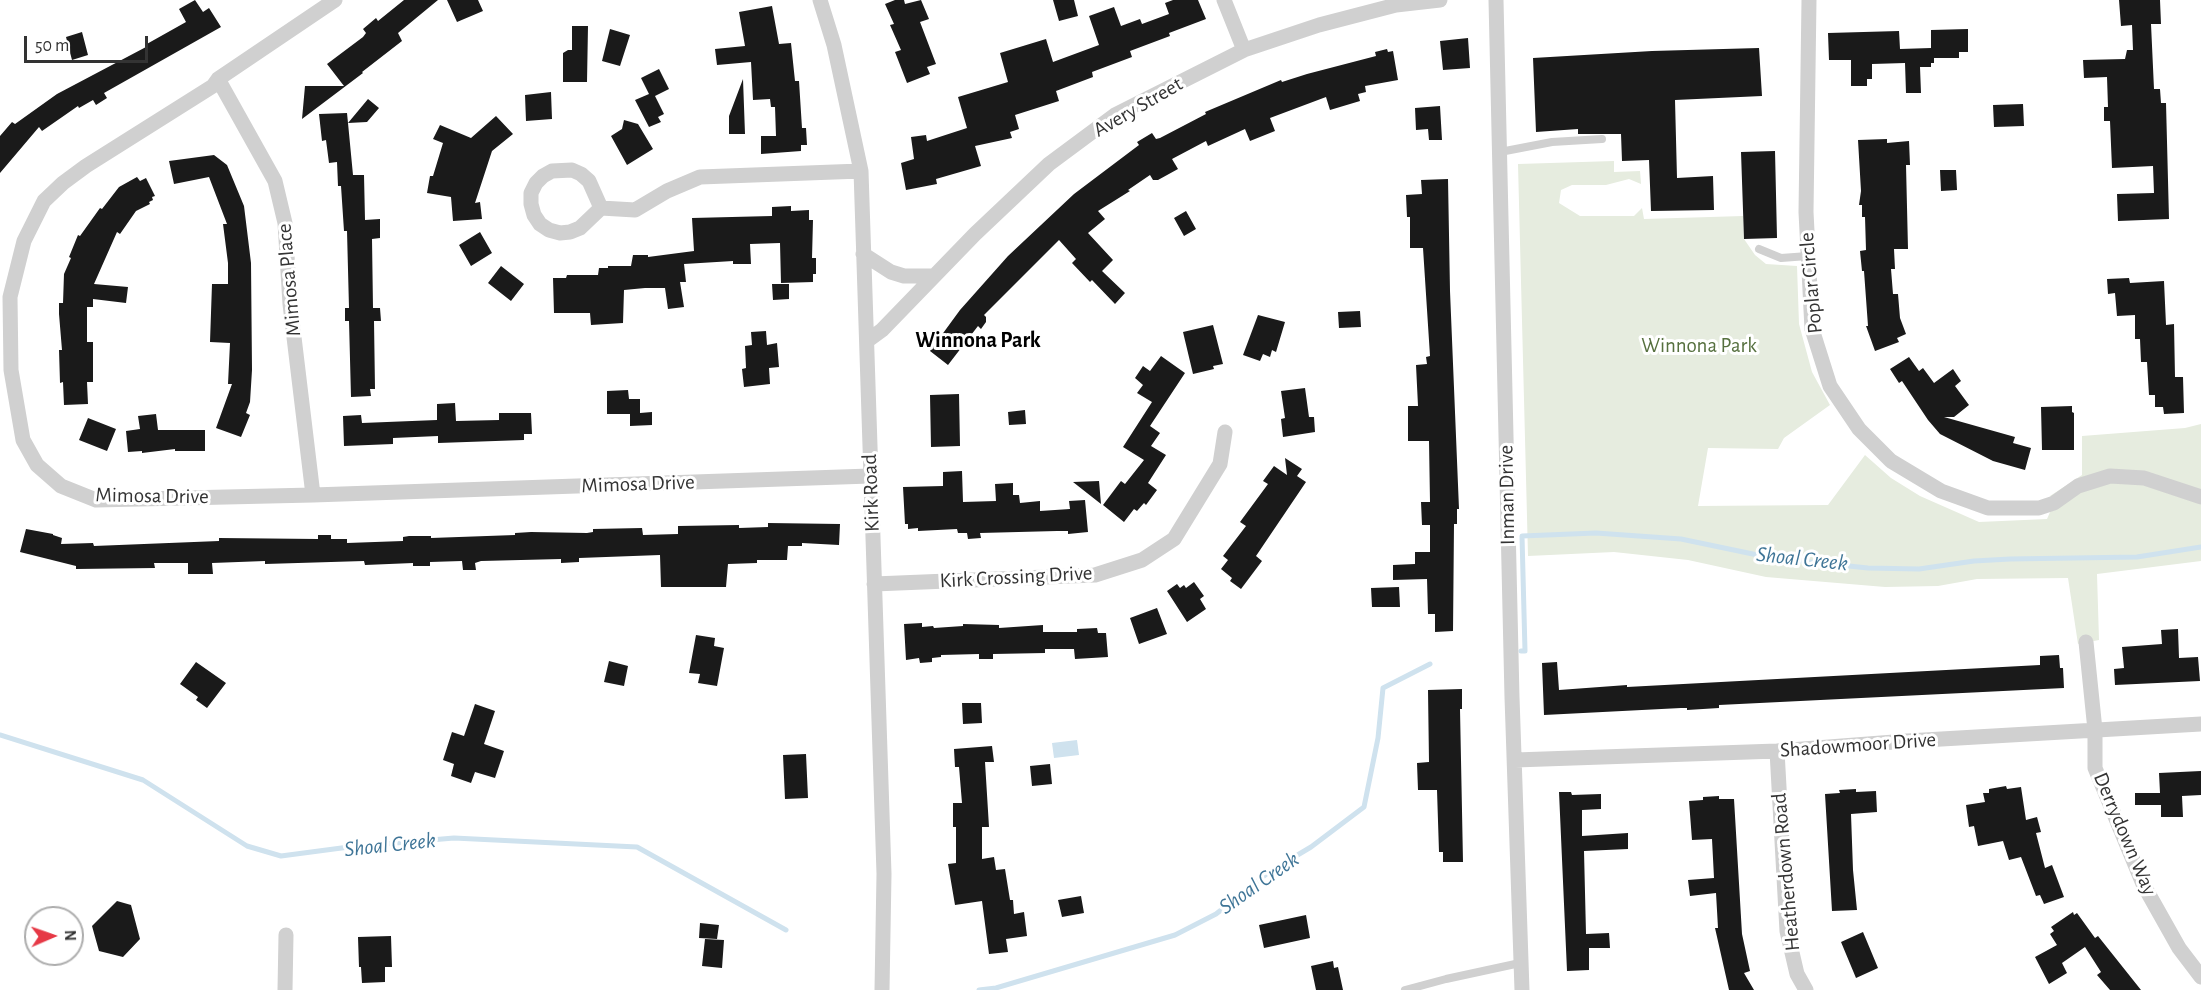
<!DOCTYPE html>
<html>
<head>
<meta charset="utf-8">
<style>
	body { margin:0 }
	#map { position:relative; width:2201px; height:990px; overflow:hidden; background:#fff; font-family:"Alegreya Sans",sans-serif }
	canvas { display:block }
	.north { position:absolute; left:24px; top:906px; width:60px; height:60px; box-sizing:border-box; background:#fff; border:2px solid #adadad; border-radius:50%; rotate:88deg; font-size:16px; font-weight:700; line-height:24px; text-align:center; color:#333 }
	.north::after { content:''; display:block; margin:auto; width:21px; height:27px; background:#e63946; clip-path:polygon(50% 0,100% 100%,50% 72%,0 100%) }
	.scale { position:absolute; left:24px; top:36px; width:124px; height:27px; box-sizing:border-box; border:3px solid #333; border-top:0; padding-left:8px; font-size:18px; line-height:21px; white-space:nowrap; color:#333; -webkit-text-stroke:4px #fff; paint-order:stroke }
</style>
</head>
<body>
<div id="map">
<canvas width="2201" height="990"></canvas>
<div class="north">N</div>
<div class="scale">50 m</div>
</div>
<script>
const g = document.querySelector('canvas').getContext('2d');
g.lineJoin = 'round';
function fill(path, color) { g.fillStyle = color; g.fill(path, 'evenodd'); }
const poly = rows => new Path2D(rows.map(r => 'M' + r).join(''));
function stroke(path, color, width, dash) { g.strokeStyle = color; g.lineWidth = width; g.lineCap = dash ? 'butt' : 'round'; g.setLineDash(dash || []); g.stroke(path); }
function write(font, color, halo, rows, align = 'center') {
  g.font = font + ' "Alegreya Sans",sans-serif'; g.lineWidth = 6; g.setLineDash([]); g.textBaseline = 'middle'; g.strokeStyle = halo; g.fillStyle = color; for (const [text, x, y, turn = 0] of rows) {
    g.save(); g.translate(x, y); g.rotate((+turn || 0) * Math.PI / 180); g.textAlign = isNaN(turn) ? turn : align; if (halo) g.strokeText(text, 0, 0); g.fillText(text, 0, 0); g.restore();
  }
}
fill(poly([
	[1614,161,1614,172,1640,171,1641,184,1629,179,1606,185,1572,185,1561,190,1559,203,1580,216,1634,216,1642,208,1644,219,1743,216,1744,239,1755,255,1766,264,1797,266,1799,324,1812,372,1830,405,1784,438,1778,449,1708,448,1698,506,1828,505,1865,455,1891,478,1920,496,1979,522,2047,519,2054,503,2050,496,2082,475,2082,436,2185,428,2201,424,2201,561,2097,574,2099,640,2078,644,2068,578,1977,579,1938,586,1885,587,1766,577,1688,560,1614,552,1528,556,1518,164]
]), '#e6ecdf');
fill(poly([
	[1077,740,1079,755,1054,758,1052,743]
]), '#cfe2ee');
stroke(poly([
	[1521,651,1525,651,1522,536,1596,533,1681,539,1772,558,1868,568,1919,569,1974,561,2010,559,2137,557,2201,547],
	[0,735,143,780,247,846,281,856,349,847,454,838,637,847,786,930],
	[979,990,996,988,1175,935,1216,914,1269,872,1311,847,1364,807,1378,738,1383,688,1430,664]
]), '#cfe2ee', 5);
fill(poly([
	[195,0,203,12,209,8,221,27,104,93,107,98,96,105,93,100,79,108,78,106,42,131,39,127,0,173,0,136,12,122,15,124,57,94,146,47,145,45,186,22,179,9],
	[404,0,438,0,398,33,402,41,362,72,363,73,302,119,305,86,344,86,327,64,363,37,366,33,363,29,376,18,378,21],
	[447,0,478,0,483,11,457,22],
	[895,0,904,0,905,4,921,0,929,19,920,22,936,64,927,67,930,74,907,83,895,52,901,50,890,25,894,24,885,4],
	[1053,0,1074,0,1078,16,1059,21],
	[1173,0,1198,0,1206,19,1169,33,1170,36,1130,51,1132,57,1092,72,1093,77,1056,91,1059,101,1015,115,1019,129,1010,132,1012,138,975,146,981,166,936,179,937,184,906,190,901,163,914,159,911,137,926,135,927,141,967,128,958,97,1008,82,1000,53,1046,39,1053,62,1099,45,1089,16,1114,7,1121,26,1140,19,1142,24,1169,14,1165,3],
	[2119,0,2160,0,2161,24,2151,24,2154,89,2160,89,2161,103,2166,103,2169,219,2118,221,2117,194,2154,193,2153,166,2112,168,2110,121,2104,121,2104,107,2108,107,2107,77,2084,78,2083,60,2125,59,2127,50,2133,50,2132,25,2121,26],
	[772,6,779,44,791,43,795,81,799,81,802,128,806,128,807,145,801,145,801,151,761,154,761,136,776,136,775,107,771,107,770,99,753,100,751,62,717,65,715,49,745,46,739,12],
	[572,26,588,26,587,82,563,82,563,53,568,50,572,50],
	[610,29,630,35,620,66,602,61],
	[1968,29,1968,52,1959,52,1959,58,1934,58,1934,63,1931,63,1931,67,1920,67,1921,93,1906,93,1905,63,1872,64,1872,79,1867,79,1867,86,1851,86,1851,60,1829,60,1828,33,1899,31,1900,49,1931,48,1931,30],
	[82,32,88,55,72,60,66,37],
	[1468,38,1470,68,1443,70,1440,41],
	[1759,48,1762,96,1675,100,1677,178,1713,176,1714,210,1651,211,1649,160,1622,161,1621,134,1578,134,1578,129,1536,132,1533,58,1652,51],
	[1387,49,1388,52,1393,51,1398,80,1365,86,1366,92,1358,94,1360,101,1330,110,1326,97,1270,118,1275,131,1250,141,1245,129,1208,146,1206,141,1172,159,1178,169,1158,180,1153,180,1150,175,1128,190,1130,191,1098,211,1105,219,1088,233,1113,260,1102,271,1125,293,1115,304,1092,280,1090,282,1072,263,1076,259,1059,240,984,315,986,317,986,322,981,329,978,326,948,365,930,351,960,310,1008,256,1074,194,1139,145,1137,142,1152,133,1156,139,1160,138,1206,114,1205,112,1281,80,1282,82,1307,74,1376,56,1375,52],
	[659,69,669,89,655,96,664,114,658,117,661,122,649,127,635,100,649,94,641,78],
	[743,79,745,134,729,134,729,116],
	[551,92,552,119,526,121,525,95],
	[368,99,379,108,367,122,348,123,353,175,364,175,365,220,380,219,380,238,372,239,373,308,380,308,381,321,374,321,375,389,370,389,371,396,351,397,349,321,345,321,345,308,349,308,347,231,344,231,341,186,338,186,337,162,329,163,326,140,322,141,319,114,347,113,348,123],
	[2023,104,2024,126,1994,127,1993,105],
	[1440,106,1442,140,1429,140,1428,129,1416,130,1415,108],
	[496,116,513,134,492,151,475,203,480,202,482,219,453,221,451,197,427,193,430,176,433,176,443,143,433,139,440,125,471,138],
	[624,120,638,124,653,149,627,165,611,136,622,129],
	[1887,139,1887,143,1909,141,1910,165,1906,165,1908,249,1894,249,1895,269,1891,269,1893,294,1898,294,1900,318,1906,334,1897,338,1899,342,1875,351,1866,326,1868,326,1864,271,1862,271,1860,251,1866,250,1865,217,1862,217,1862,205,1859,205,1861,191,1858,140],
	[1775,151,1777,238,1744,239,1741,152],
	[214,155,227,165,244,206,251,263,252,370,250,402,246,413,250,415,241,437,216,428,232,384,228,384,230,343,210,342,212,284,228,284,228,263,223,224,227,224,209,177,174,184,169,161],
	[1940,170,1956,170,1957,190,1941,191],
	[137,177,140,181,146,178,155,196,152,197,153,200,149,202,150,204,136,211,120,234,117,232,94,284,128,287,126,303,93,299,93,307,87,307,87,342,93,342,93,382,87,382,88,404,64,405,63,382,60,383,59,350,62,350,59,314,59,303,63,303,64,274,71,258,69,257,78,235,80,236,100,208,102,209,119,187],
	[1448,179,1450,291,1459,509,1457,509,1457,524,1454,524,1453,631,1435,632,1435,614,1428,614,1427,579,1393,580,1393,565,1415,564,1415,552,1430,552,1430,525,1422,525,1421,502,1430,502,1429,441,1408,441,1408,406,1418,406,1416,365,1427,364,1426,357,1430,356,1423,248,1410,248,1410,217,1407,217,1406,195,1422,194,1421,180],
	[791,206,791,211,809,210,809,220,813,220,812,258,816,258,816,274,813,274,813,282,781,283,780,243,750,244,751,264,733,264,733,261,684,264,686,282,680,282,684,307,668,309,665,288,645,288,624,290,623,323,591,325,590,313,554,313,553,278,566,278,567,275,598,275,599,268,608,268,608,266,631,266,633,255,648,255,648,257,694,251,692,218,772,216,772,207],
	[1186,211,1196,229,1184,236,1174,218],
	[480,232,492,253,471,266,459,245],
	[501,266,524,284,511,301,488,283],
	[2129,278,2130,283,2164,281,2166,325,2174,324,2175,377,2183,377,2184,413,2164,414,2163,407,2155,407,2155,395,2149,395,2147,362,2141,362,2140,339,2135,339,2135,315,2117,316,2115,293,2108,294,2107,279],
	[772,284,789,284,789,299,773,300],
	[1360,311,1361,327,1339,328,1338,312],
	[1258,315,1285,322,1276,352,1272,350,1270,357,1263,354,1260,361,1243,355],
	[1213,325,1223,364,1213,366,1214,369,1193,374,1183,332],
	[766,331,767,345,777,343,779,367,769,368,770,384,744,387,742,369,746,368,745,346,752,345,751,332],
	[1161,356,1185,373,1150,426,1160,433,1151,446,1166,455,1148,483,1157,490,1146,505,1144,503,1137,511,1134,509,1124,522,1103,505,1121,481,1125,484,1144,460,1123,447,1152,402,1137,393,1143,385,1135,378,1143,366,1150,371],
	[1909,357,1919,371,1923,368,1934,383,1953,369,1961,381,1955,386,1969,405,1954,417,1944,417,2015,437,2013,443,2031,448,2025,470,1993,461,1940,434,1928,420,1902,381,1899,383,1890,369],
	[1305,388,1309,417,1314,417,1315,432,1283,437,1281,419,1285,418,1281,391],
	[628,390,629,399,640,399,640,413,652,412,652,425,630,426,630,414,607,414,607,391],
	[959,394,960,446,931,447,930,395],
	[455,403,456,421,499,420,499,413,531,413,532,434,524,434,524,440,438,443,438,436,393,438,393,444,344,446,343,416,361,415,362,423,437,420,437,404],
	[2072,406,2072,412,2074,413,2074,450,2042,450,2041,407],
	[1025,410,1026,424,1009,425,1008,412],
	[156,414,158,430,205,430,205,451,175,451,175,449,142,453,142,451,128,452,126,431,140,429,138,416],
	[88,418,116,429,107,451,79,440],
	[1285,458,1302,469,1297,476,1306,482,1256,556,1262,561,1241,589,1230,581,1232,578,1221,569,1228,560,1223,556,1246,526,1240,522,1268,484,1263,481,1274,466,1287,475],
	[962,471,963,502,996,501,995,484,1013,483,1013,495,1019,495,1020,503,1040,501,1040,511,1070,509,1069,501,1085,500,1088,532,1068,534,1068,531,1057,531,980,533,981,538,968,539,967,533,958,533,957,529,918,531,918,528,908,529,908,524,905,524,903,487,943,486,943,472],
	[1099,481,1101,504,1073,482],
	[768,523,840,524,839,545,802,543,802,546,788,546,787,560,757,560,757,563,728,564,726,587,661,587,660,555,579,558,579,562,561,563,561,559,481,561,475,563,476,570,463,570,462,561,430,562,430,566,413,566,413,563,365,565,364,561,265,564,265,561,212,563,213,574,188,574,188,563,154,563,155,568,76,569,76,566,20,552,26,529,53,534,53,535,62,538,61,544,93,543,94,546,219,541,219,538,318,539,318,535,331,535,331,539,347,539,347,543,403,541,403,537,409,536,431,536,431,538,515,535,515,533,531,532,587,533,593,532,593,529,642,528,643,535,678,534,678,526,739,525,739,528,768,527],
	[1194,582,1204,596,1200,599,1206,609,1187,622,1167,591,1177,584,1180,588,1184,585,1186,588],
	[1399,587,1400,607,1372,607,1371,588],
	[1157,608,1167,634,1139,644,1130,618],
	[922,623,922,627,933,626,934,628,963,626,963,624,999,625,999,628,1043,625,1043,632,1077,632,1077,629,1097,628,1098,633,1106,633,1108,657,1075,659,1074,649,1045,649,1045,653,993,654,993,659,979,659,979,654,941,655,941,657,932,658,932,662,920,663,919,658,906,660,904,624],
	[2178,629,2179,658,2198,657,2200,681,2115,685,2114,669,2124,668,2122,647,2162,644,2161,630],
	[696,635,715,638,714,646,724,648,717,686,698,683,700,674,689,673],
	[2059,655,2060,668,2063,668,2064,688,1719,705,1719,708,1687,710,1687,708,1681,708,1544,715,1542,663,1557,662,1559,690,1627,685,1627,687,2040,665,2040,656],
	[609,661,628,666,624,686,604,682],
	[196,662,226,683,207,708,196,700,198,697,180,684],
	[1462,689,1462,709,1460,709,1463,862,1443,862,1443,852,1439,852,1437,790,1418,790,1417,763,1429,762,1428,690],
	[962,703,981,703,982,723,963,724],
	[475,704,495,711,484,744,504,751,495,778,475,772,471,783,451,776,454,764,443,760,452,732,464,736],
	[992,746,994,762,985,762,989,827,982,827,982,859,994,857,996,870,1005,869,1010,900,1013,900,1014,914,1024,912,1027,936,1006,939,1008,952,989,954,982,901,955,905,948,864,956,863,956,827,953,827,953,803,962,803,959,767,955,767,954,749],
	[806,754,808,798,785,799,783,755],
	[1050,764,1052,784,1032,786,1030,766],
	[2201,771,2201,795,2182,796,2183,817,2161,817,2161,805,2135,805,2135,793,2160,793,2159,773],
	[2006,786,2007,789,2021,787,2026,820,2037,817,2041,832,2036,833,2045,868,2052,865,2064,897,2044,904,2040,895,2036,896,2021,857,2009,860,2003,841,1978,846,1974,826,1969,827,1966,805,1985,802,1983,793,1989,793,1989,789],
	[1856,789,1856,792,1876,791,1877,812,1851,814,1853,870,1857,910,1832,911,1825,794,1840,793,1839,790],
	[1559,792,1571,792,1572,795,1601,794,1601,809,1582,810,1582,836,1628,833,1628,849,1584,851,1586,934,1609,933,1610,948,1589,948,1589,970,1567,971],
	[1719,796,1719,799,1734,799,1742,934,1750,971,1744,973,1754,990,1729,990,1715,928,1718,928,1716,893,1690,896,1688,880,1714,878,1712,839,1692,840,1689,801,1703,800,1703,797],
	[1081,896,1084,913,1062,917,1058,900],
	[117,901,131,905,140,939,123,957,99,951,92,926],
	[2073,912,2074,915,2077,913,2095,938,2098,936,2141,990,2110,990,2097,975,2101,972,2085,947,2062,963,2067,973,2049,984,2035,957,2057,945,2050,934,2054,931,2051,927],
	[1306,915,1310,938,1264,948,1259,925],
	[700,923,719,925,717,939,699,938],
	[1863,932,1878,968,1856,978,1841,942],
	[391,936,392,967,385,967,385,982,362,983,361,967,359,967,358,937],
	[705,939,724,940,722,968,702,966],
	[1333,961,1334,968,1338,967,1343,990,1316,990,1311,966]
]), '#1a1a1a');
stroke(poly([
	[1500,152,1552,142,1602,139],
	[1759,249,1781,258,1808,256],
	[1405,990,1446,979,1520,963]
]), '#d0d0d0', 8);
stroke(poly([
	[335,0,218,79,213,86,86,166,63,183,44,201,24,241,10,297,11,370,23,440,37,465,61,486,96,500,313,495,870,476],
	[820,0,834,45,861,171,884,874,882,990],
	[1224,0,1244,50],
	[1496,0,1512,697,1522,990],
	[1809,0,1806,212,1812,329,1830,386,1859,429,1891,461,1941,491,1988,508,2039,508,2054,503,2078,486,2110,476,2144,478,2201,497],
	[218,79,275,181,285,223,290,304,313,495],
	[601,208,580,228,570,232,560,233,549,230,540,224,534,215,531,204,531,193,536,183,543,176,552,171,572,170,581,174,589,181,601,208,635,210,667,191,700,177,861,171],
	[863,254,891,272,904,276,934,276],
	[867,341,882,330,975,234,1049,164,1115,115,1244,50,1319,25,1396,5,1440,0],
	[874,584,1095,575,1142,560,1174,539,1220,464,1225,432],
	[2086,642,2095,730,2095,768,2143,884,2179,948,2201,977],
	[1777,751,1787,931,1797,974,1806,990],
	[1515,760,1777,751,1907,741,2201,724],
	[285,990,286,935]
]), '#d0d0d0', 15);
write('21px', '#333', '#fff', [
	["Avery Street",1138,107,-30],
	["Mimosa Place",289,280,-95],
	["Poplar Circle",1811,283,-95],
	["Mimosa Drive",638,484,-2],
	["Kirk Road",871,493,-92],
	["Inman Drive",1507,495,-91],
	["Mimosa Drive",152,496,1],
	["Kirk Crossing Drive",1016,577,-3],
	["Shadowmoor Drive",1858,745,-4],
	["Derrydown Way",2125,834,67],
	["Heatherdown Road",1786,872,-95]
]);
write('21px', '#56703f', '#fff', [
	["Winnona Park",1699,346]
]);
write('bold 22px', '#000', '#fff', [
	["Winnona Park",978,340]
]);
write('italic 22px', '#3f7597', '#fff', [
	["Shoal Creek",1802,559,6],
	["Shoal Creek",390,845,-6],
	["Shoal Creek",1259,883,-35]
]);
</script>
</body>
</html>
